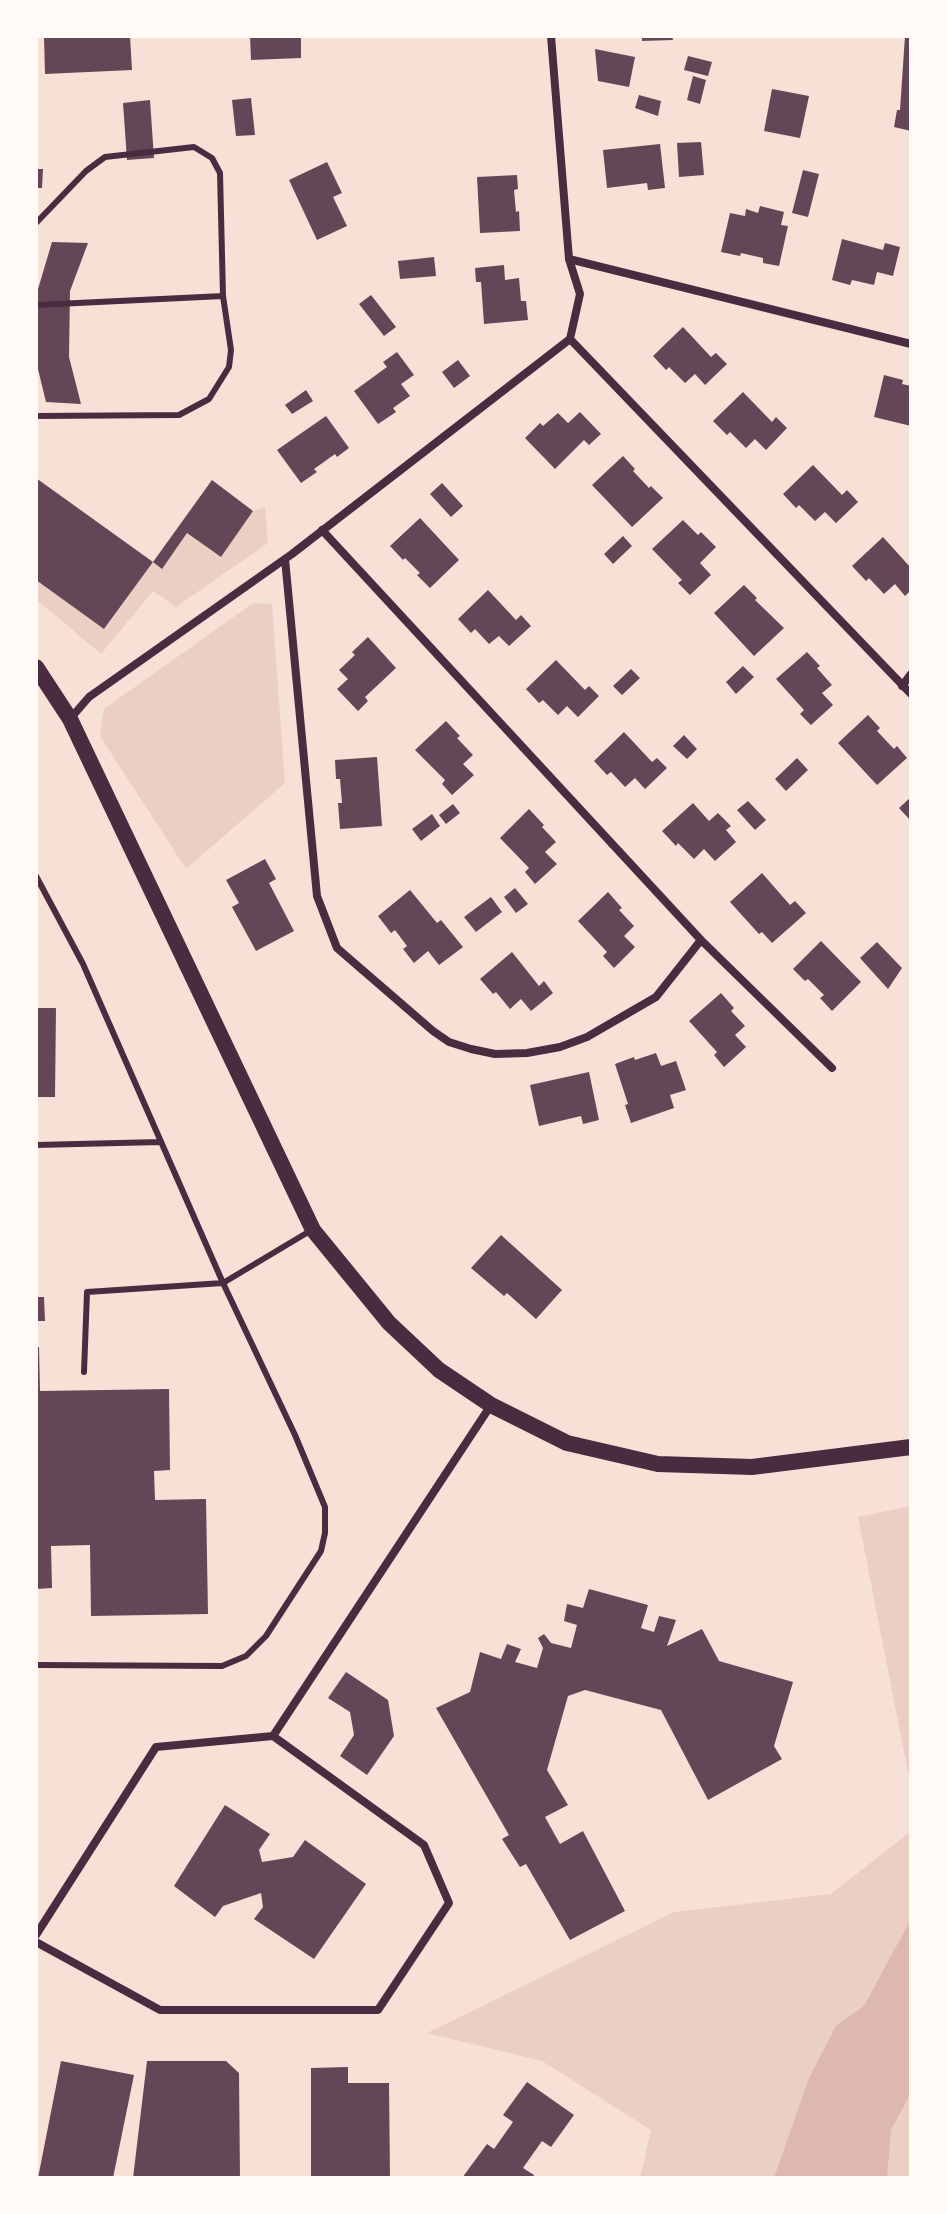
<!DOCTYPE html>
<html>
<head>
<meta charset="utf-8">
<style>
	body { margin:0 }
	#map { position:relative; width:947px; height:2214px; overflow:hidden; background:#f7e1d7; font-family:"DejaVu Sans",sans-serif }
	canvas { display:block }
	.frame { position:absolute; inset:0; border:38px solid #fffaf5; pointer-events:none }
</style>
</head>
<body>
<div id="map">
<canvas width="947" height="2214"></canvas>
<div class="frame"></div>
</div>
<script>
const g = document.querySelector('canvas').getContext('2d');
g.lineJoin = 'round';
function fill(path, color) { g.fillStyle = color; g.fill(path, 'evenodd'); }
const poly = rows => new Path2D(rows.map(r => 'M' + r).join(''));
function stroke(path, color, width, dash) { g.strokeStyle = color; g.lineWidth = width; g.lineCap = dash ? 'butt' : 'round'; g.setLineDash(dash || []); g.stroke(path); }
fill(poly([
	[265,507,268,543,176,607,153,591,101,654,36,599,36,580,105,629,153,562,162,568,187,533,221,557,253,511],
	[253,603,272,604,285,783,186,869,100,736,104,709],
	[911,1506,911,1788,858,1517],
	[911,1831,911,2178,640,2178,651,2130,542,2061,427,2033,674,1912,831,1894]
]), '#ebcfc5');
fill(poly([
	[911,1919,911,2093,891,2130,887,2178,774,2178,809,2078,836,2026,864,2006]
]), '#dcb8b0');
fill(poly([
	[130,36,132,70,45,74,44,37],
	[250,36,301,36,301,58,251,60],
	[642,36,672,36,673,40,642,41],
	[905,36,911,37,911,131,894,127,897,110,900,110],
	[595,49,635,57,629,87,598,81],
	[688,56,712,62,708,76,684,70],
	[693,76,706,80,700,104,687,100],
	[772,89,809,96,800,138,764,131],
	[639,95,661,101,658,116,635,108],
	[251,98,255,135,236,136,232,100],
	[150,100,154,158,127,160,123,103],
	[701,142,704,175,679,177,677,143],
	[660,144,665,188,648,190,647,183,607,188,603,150],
	[327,162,342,193,333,197,347,226,317,240,289,180],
	[36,169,43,169,42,188,36,188],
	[803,170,819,174,808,217,792,213],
	[517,175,518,189,514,190,516,212,519,211,520,231,480,233,477,177],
	[760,206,784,212,781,225,788,226,779,266,763,263,763,258,741,253,740,256,721,252,730,213,745,216,746,209,758,213],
	[842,239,883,250,885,243,900,247,893,276,877,272,874,285,852,280,850,285,832,280],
	[52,242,88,243,70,291,69,357,81,404,46,402,36,361,38,289],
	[434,257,436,276,400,279,398,261],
	[504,265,505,280,519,278,521,301,526,301,528,320,484,324,481,282,476,282,475,268],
	[371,295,396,327,384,336,359,304],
	[683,327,711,357,716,353,727,364,705,385,695,374,685,383,669,367,666,370,653,356],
	[397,352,414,375,401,384,410,396,393,408,396,412,378,424,354,391,387,367,383,362],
	[458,360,470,376,454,388,442,372],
	[884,375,903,380,902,384,911,386,911,426,874,417],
	[306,390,313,401,292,414,285,405],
	[743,392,772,422,776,417,787,428,766,450,755,439,746,448,730,432,727,435,713,421],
	[580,412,601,434,589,445,584,440,555,469,525,438,540,423,543,426,558,413,568,423],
	[326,416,349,448,337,457,335,454,314,469,317,472,301,483,277,450],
	[623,456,635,469,633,471,649,488,651,486,663,498,632,527,592,485],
	[813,465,842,495,847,490,858,502,836,523,825,512,815,521,799,505,796,508,783,494],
	[36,478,153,562,212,480,253,511,221,557,187,533,162,569,153,562,104,629,36,580],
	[442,483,463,506,451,517,430,494],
	[420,518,459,560,430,588,417,575,420,573,405,558,403,560,390,546],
	[683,520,698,535,701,532,716,547,700,563,711,575,690,595,678,583,682,580,652,549],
	[623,536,632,546,613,564,604,554],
	[883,537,911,568,911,590,905,596,895,584,884,594,869,578,866,581,852,566],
	[744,585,757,598,755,600,784,628,754,656,714,613],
	[488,590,516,620,521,615,531,626,509,646,499,636,489,644,475,629,471,633,458,619],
	[368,637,396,668,365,697,368,701,358,711,337,689,348,679,339,670,355,655,352,652],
	[807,652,820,666,817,668,832,685,822,693,833,705,811,725,800,714,804,710,776,679],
	[556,660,585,690,589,686,599,696,578,717,567,706,558,715,543,700,539,703,526,689],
	[743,666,754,677,736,694,726,682],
	[631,669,640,678,622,695,613,686],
	[868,715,880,728,877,731,894,749,897,746,907,758,877,785,838,743],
	[446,721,460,736,457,738,473,755,463,764,474,775,452,795,442,784,445,780,415,750],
	[624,732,652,762,657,758,667,768,645,789,635,778,625,787,611,772,607,775,594,761],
	[684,735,697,749,687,759,673,746],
	[377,757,382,826,340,829,338,803,342,803,340,779,336,779,335,760],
	[797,758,808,770,786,791,775,779],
	[911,797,911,821,899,808],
	[748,801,766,820,755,830,737,810],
	[693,803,709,821,718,813,731,826,726,830,736,842,715,861,704,849,694,859,678,843,676,846,662,831],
	[453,804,460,813,446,824,439,815],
	[529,809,544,825,542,827,556,842,545,852,557,864,535,884,525,872,529,868,500,838],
	[432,814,440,826,421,841,412,829],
	[265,859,276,879,269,883,294,931,256,951,232,907,239,903,226,880],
	[762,873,790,905,795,901,806,913,772,943,762,932,759,934,730,902],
	[515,888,528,904,516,913,504,897],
	[410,890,437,923,441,920,463,947,439,965,428,951,414,963,403,949,407,946,395,930,391,933,378,916],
	[608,892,622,908,619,910,634,926,624,936,635,947,614,968,603,956,607,952,578,921],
	[491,897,502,912,476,932,464,917],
	[821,941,861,982,832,1011,820,998,824,995,808,979,805,981,793,969],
	[877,942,902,968,888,989,860,958],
	[512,952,539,986,544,981,553,993,531,1011,521,999,510,1009,496,992,493,994,480,979],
	[721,993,734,1008,731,1011,745,1026,735,1035,746,1047,724,1067,714,1055,717,1052,689,1021],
	[36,1008,56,1008,55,1097,36,1097],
	[656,1053,661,1066,676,1061,686,1090,670,1095,674,1108,631,1123,625,1105,628,1104,615,1064,634,1057,635,1060],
	[589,1072,599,1120,583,1124,581,1116,539,1126,530,1085],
	[501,1235,562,1290,536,1319,507,1293,504,1296,471,1268],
	[36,1297,44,1297,45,1321,36,1321],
	[36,1347,39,1347,40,1391,169,1389,170,1470,154,1471,155,1500,206,1499,208,1614,91,1616,90,1545,51,1546,52,1588,36,1589],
	[589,1589,648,1605,641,1628,654,1632,659,1616,676,1620,667,1646,702,1629,719,1661,793,1682,774,1746,782,1759,708,1800,661,1710,585,1690,568,1696,547,1770,568,1805,545,1817,560,1844,583,1831,625,1911,570,1940,526,1864,520,1867,502,1839,509,1835,436,1708,470,1692,480,1652,501,1659,507,1644,521,1649,515,1662,537,1668,543,1648,538,1638,544,1634,551,1643,571,1648,577,1625,564,1621,567,1604,583,1608],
	[346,1672,388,1700,394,1736,367,1775,340,1756,354,1735,350,1712,328,1698],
	[225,1805,270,1834,259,1850,262,1862,293,1857,305,1840,366,1884,314,1959,254,1919,263,1907,261,1893,223,1906,215,1917,174,1886],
	[61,2061,134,2075,113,2178,38,2178],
	[147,2061,226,2061,239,2073,240,2178,133,2178],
	[348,2067,348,2083,389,2083,390,2178,311,2178,311,2068],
	[527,2082,574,2115,551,2147,542,2141,523,2168,534,2175,532,2178,462,2178,487,2144,494,2149,513,2122,503,2115]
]), '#644757');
stroke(poly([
	[36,223,86,171,105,157,194,147,212,158,220,173,223,296],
	[36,305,223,296,231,350,229,367,209,399,179,415,36,416],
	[36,876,83,964,223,1283,295,1435,325,1507,325,1533,321,1551,266,1636,246,1656,222,1666,36,1665],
	[36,1145,160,1142],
	[84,1372,87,1292,223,1283,310,1231]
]), '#4a2c40', 6);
stroke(poly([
	[569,259,911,344],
	[570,339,911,694],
	[322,530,701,940,832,1068],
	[285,559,317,896,337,948,433,1031,449,1042,471,1049,495,1054,527,1053,560,1047,587,1037,656,997,701,940],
	[902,686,911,674],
	[70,719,89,697,292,554,570,339,580,294,569,259,551,36],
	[273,1736,491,1405],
	[36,1935,156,1747,273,1736,424,1845,449,1903,378,2010,160,2010,36,1942]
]), '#4a2c40', 8);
stroke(poly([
	[36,667,70,719,313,1230,389,1323,439,1370,491,1405,567,1443,658,1464,752,1467,911,1447]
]), '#4a2c40', 16);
</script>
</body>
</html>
